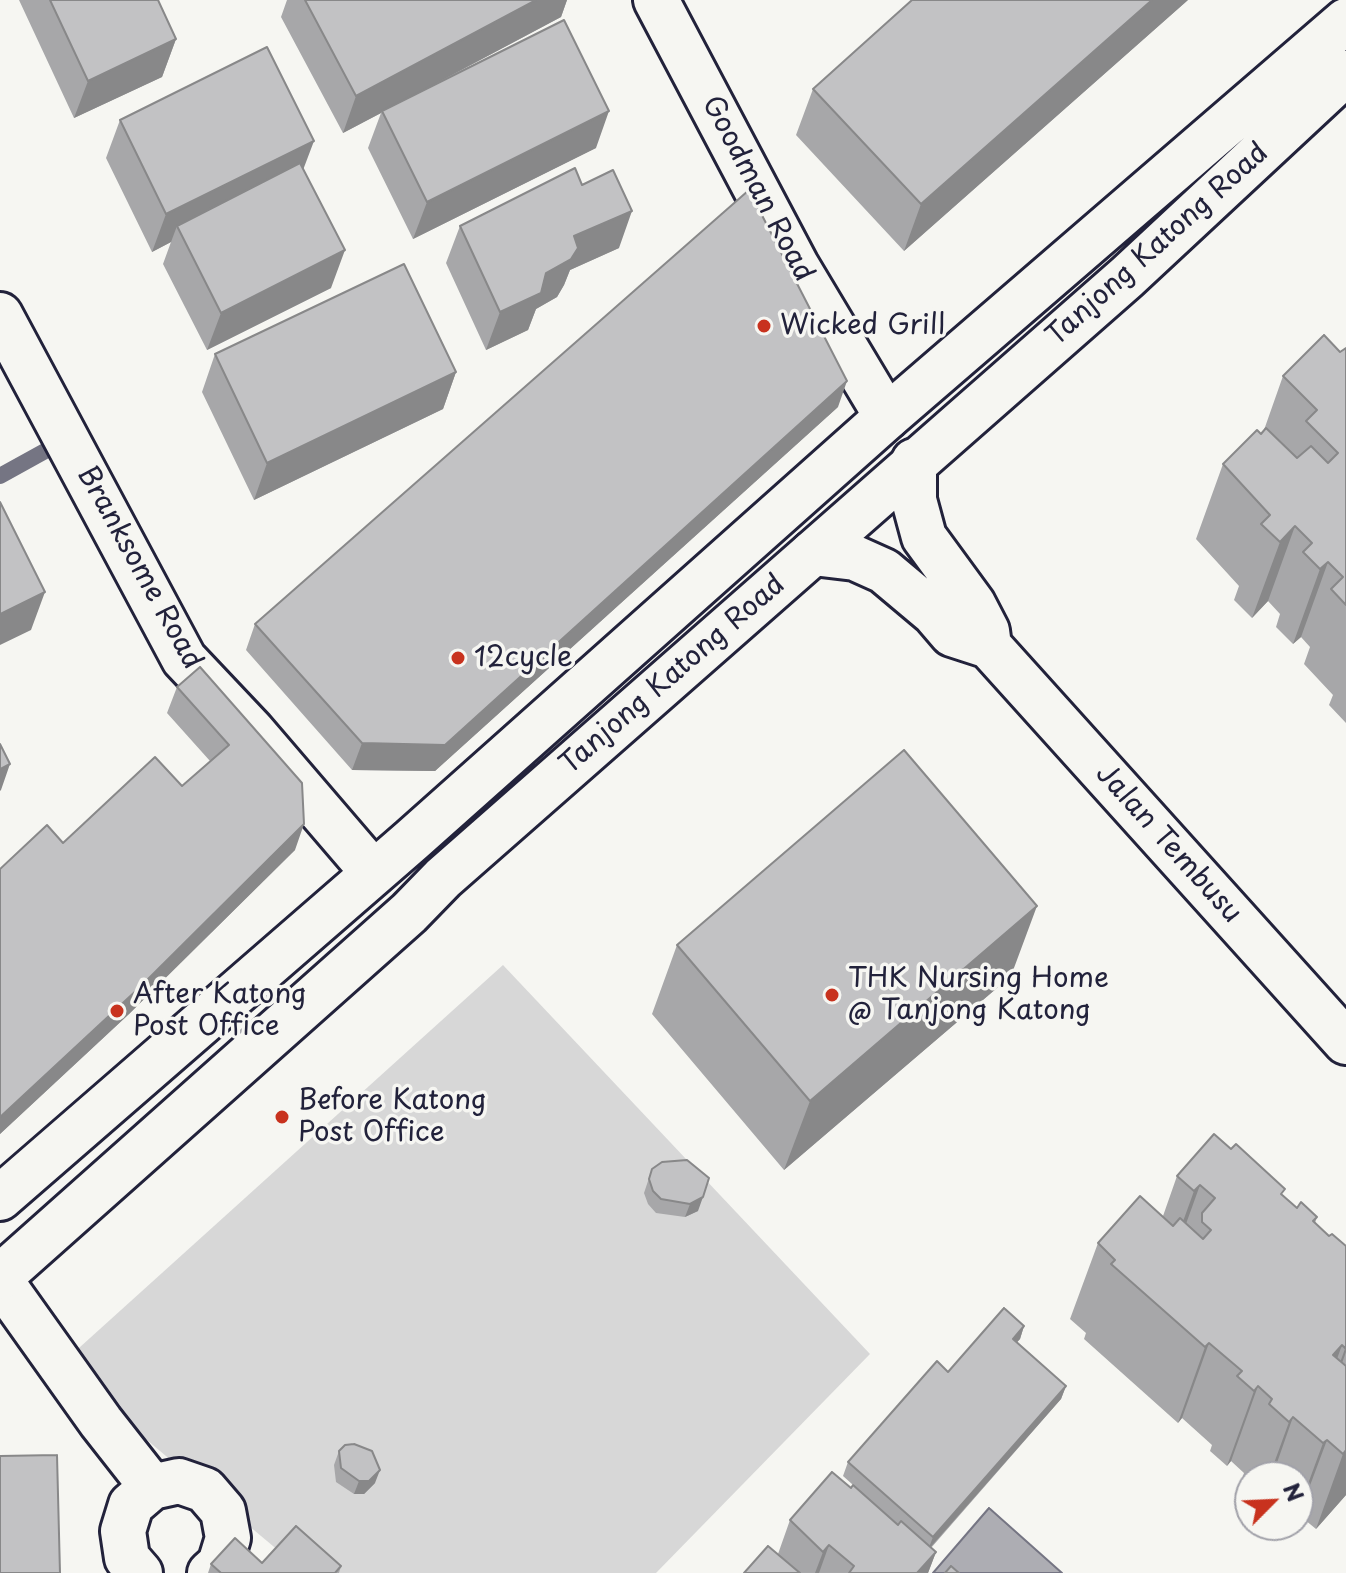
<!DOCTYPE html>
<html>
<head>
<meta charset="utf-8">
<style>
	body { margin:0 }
	#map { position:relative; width:1346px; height:1573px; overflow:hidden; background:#f6f6f2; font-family:"Playpen Sans",sans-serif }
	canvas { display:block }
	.north { position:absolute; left:1234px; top:1461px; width:80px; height:80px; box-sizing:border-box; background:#f6f6f2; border:2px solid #a1a1a9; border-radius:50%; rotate:66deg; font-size:22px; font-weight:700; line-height:32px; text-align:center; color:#22223b }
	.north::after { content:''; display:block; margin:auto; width:28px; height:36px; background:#c8321e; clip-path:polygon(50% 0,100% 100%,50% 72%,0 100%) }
</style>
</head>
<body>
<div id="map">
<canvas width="1346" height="1573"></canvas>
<div class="north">N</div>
</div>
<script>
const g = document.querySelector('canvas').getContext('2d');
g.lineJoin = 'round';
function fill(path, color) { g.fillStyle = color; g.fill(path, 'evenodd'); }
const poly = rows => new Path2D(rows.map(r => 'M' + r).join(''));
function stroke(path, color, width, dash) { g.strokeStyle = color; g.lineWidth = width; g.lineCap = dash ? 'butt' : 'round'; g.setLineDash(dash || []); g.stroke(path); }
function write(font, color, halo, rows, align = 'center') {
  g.font = font + ' "Playpen Sans",sans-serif'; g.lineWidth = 7; g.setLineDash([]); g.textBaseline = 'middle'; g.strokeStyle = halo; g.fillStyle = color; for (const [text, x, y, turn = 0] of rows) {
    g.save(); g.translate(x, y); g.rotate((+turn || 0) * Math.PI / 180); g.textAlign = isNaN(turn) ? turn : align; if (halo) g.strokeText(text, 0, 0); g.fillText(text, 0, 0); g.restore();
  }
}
fill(poly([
	[503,965,870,1354,656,1573,305,1573,59,1366]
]), '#d7d7d7');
const water = poly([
	[989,1508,1062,1573,933,1573,989,1508]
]);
fill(water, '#adadb3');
stroke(water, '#757583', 2);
stroke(poly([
	[0,476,65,440]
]), '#757583', 16);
const minor = poly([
	[656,0,796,265,887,417],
	[0,315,184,659,252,731,372,871],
	[914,461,914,500,924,537,973,604,987,631,989,646],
	[813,553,855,558,884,571,934,613,952,634,989,646],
	[989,646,1346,1042],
	[0,1280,101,1422,152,1487],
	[140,1573,127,1558,123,1531,131,1505,152,1487,179,1481,205,1490,223,1511,228,1538,220,1564,210,1573]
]);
const major = poly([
	[0,1198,412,840,887,417,1346,21],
	[0,1277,409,913,443,878,1127,277,1346,73]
]);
stroke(minor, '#22223b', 50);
stroke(major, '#22223b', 50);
stroke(minor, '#f6f6f2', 44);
stroke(major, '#f6f6f2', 44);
fill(poly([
	[19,0,158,0,176,39,162,77,74,118],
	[287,0,567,0,561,17,428,88,596,148,413,239,368,148,381,113,343,133,281,17],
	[1188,0,904,251,796,135,813,89],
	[120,120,303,169,331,288,207,350,163,264,171,242,152,252,106,158],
	[582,185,619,248,570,270,564,285,557,297,536,309,528,330,486,350,446,263,460,226],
	[1346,348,1346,723,1329,705,1333,695,1304,664,1310,647,1301,637,1293,644,1276,627,1280,614,1268,601,1252,618,1234,600,1239,586,1196,539,1223,464,1264,430,1283,376,1340,352],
	[215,354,456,372,443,409,254,500,202,392],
	[838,407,435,771,352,770,246,650,255,624],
	[200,667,295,850,129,1014,0,1134,0,869,63,843,182,786,210,761,167,713,177,687],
	[677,945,1011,976,784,1170,652,1014],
	[652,1169,698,1211,685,1217,656,1213,648,1204,644,1193],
	[1177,1176,1283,1195,1297,1208,1317,1217,1315,1223,1329,1236,1346,1246,1346,1495,1316,1529,1299,1515,1298,1516,1298,1477,1250,1477,1250,1486,1242,1479,1244,1473,1231,1461,1227,1466,1210,1451,1212,1445,1182,1418,1178,1423,1084,1339,1086,1333,1070,1319,1098,1243,1163,1216],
	[1024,1326,1020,1339,1017,1342,1066,1386,1061,1399,931,1548,936,1552,928,1573,744,1573,778,1554,790,1520,851,1488,898,1525,843,1476,848,1462,948,1372],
	[339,1451,375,1483,364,1494,354,1494,336,1482,334,1465],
	[262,1563,341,1566,339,1573,208,1573,211,1564]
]), '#a7a7a9');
fill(poly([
	[536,0,567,0,561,17,382,112,382,111,381,113,343,133,356,96],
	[1152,0,1188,0,904,251,921,204],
	[176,39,162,77,74,118,88,81],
	[609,111,596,148,413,239,427,202],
	[314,141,300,178,177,226,171,242,152,252,166,214],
	[632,211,619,248,570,270,564,285,557,297,536,309,528,330,486,350,500,312,574,236],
	[345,250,331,288,207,350,221,313],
	[456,372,443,409,254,500,267,463],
	[847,381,838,407,435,771,352,770,362,743],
	[1295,526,1268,601,1252,618,1280,542],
	[1328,562,1301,637,1293,644,1320,569],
	[45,592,31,630,0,645,0,614],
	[10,764,1,790,0,791,0,769],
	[304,824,295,850,129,1014,0,1134,0,1117],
	[1037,906,1011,976,784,1170,810,1101],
	[1200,1185,1173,1260,1167,1266,1194,1191],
	[703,1197,698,1211,685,1217,690,1204],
	[1024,1326,1020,1339,1008,1352,1013,1339],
	[1209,1343,1182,1418,1178,1423,1205,1347],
	[1342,1345,1315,1420,1306,1430,1333,1355],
	[1346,1346,1346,1352,1322,1418,1318,1423],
	[1066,1386,1061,1399,928,1550,933,1537],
	[1258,1386,1231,1461,1227,1466,1254,1391],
	[1293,1417,1272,1477,1269,1477,1289,1422],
	[1327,1440,1299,1515,1298,1516,1298,1511,1323,1443],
	[1346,1450,1346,1495,1316,1529,1343,1454],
	[380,1470,375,1483,364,1494,354,1494,359,1481],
	[829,1545,819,1573,815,1573,823,1552],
	[936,1552,928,1573,917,1573]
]), '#888889');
const building = poly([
	[50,0,158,0,176,39,88,81,50,0],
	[305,0,536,0,356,96,305,0],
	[912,0,1152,0,921,204,813,89,912,0],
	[564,20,609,111,427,202,382,111,564,20],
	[267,47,314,141,166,214,120,120,267,47],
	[300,163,345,250,221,313,177,226,300,163],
	[575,168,582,185,613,170,632,211,574,236,578,248,571,259,546,273,541,293,500,312,460,226,575,168],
	[749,190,847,381,445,745,362,743,255,624,749,190],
	[404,264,456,372,267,463,215,354,404,264],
	[1324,335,1340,352,1346,348,1346,605,1331,589,1343,577,1328,562,1320,569,1303,552,1312,543,1295,526,1280,542,1261,524,1270,515,1223,464,1257,430,1261,434,1266,428,1297,458,1311,446,1328,463,1338,453,1306,421,1317,410,1283,376,1324,335],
	[0,502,45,592,0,614,0,502],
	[200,667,302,783,304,824,139,988,0,1117,0,869,47,825,63,843,155,757,182,786,229,745,177,687,200,667],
	[0,744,10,764,0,769,0,744],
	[904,750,1037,906,810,1101,677,945,904,750],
	[1214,1134,1231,1149,1236,1144,1285,1189,1281,1194,1297,1208,1301,1202,1317,1217,1313,1221,1329,1236,1332,1234,1346,1246,1346,1346,1345,1348,1342,1345,1333,1355,1346,1366,1346,1450,1343,1454,1327,1440,1323,1443,1293,1417,1289,1422,1269,1404,1272,1399,1258,1386,1254,1391,1237,1376,1242,1371,1209,1343,1205,1347,1111,1264,1115,1260,1098,1243,1140,1196,1173,1226,1180,1218,1203,1239,1211,1230,1202,1222,1202,1213,1215,1198,1200,1185,1194,1191,1177,1176,1214,1134],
	[687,1160,709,1178,703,1197,690,1204,661,1199,653,1191,649,1179,652,1169,662,1162,687,1160],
	[1004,1308,1024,1326,1013,1339,1066,1386,933,1537,848,1462,937,1361,948,1372,1004,1308],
	[354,1444,372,1451,380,1470,369,1481,359,1481,341,1468,339,1451,345,1445,354,1444],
	[57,1455,60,1573,0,1573,0,1456,57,1455],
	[832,1472,851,1488,853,1485,898,1525,901,1521,936,1552,917,1573,849,1573,854,1566,829,1545,823,1552,790,1520,832,1472],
	[296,1526,341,1566,335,1573,221,1573,211,1564,235,1538,262,1563,296,1526],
	[768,1546,800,1573,744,1573,768,1546],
	[951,1566,959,1573,945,1573,951,1566]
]);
fill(building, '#c2c2c4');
stroke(building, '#888889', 2);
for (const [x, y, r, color] of [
	[764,326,8,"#c8321e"],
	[458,658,8,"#c8321e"],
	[832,995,8,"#c8321e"],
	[117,1011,8,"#c8321e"],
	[282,1117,8,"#c8321e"]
]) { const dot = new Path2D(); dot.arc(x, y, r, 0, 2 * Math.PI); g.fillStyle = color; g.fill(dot); stroke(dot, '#f6f6f2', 3); }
write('28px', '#22223b', '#f6f6f2', [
	["Goodman Road",757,189,62],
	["Tanjong Katong Road",1158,245,-42],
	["Branksome Road",139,568,61],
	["Tanjong Katong Road",673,675,-41],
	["Jalan Tembusu",1168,844,48]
]);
write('28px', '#22223b', '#f6f6f2', [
	["Wicked Grill",780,326],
	["12cycle",474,658],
	["THK Nursing Home",848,979],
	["@ Tanjong Katong",848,1011],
	["After Katong",133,995],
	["Post Office",133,1027],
	["Before Katong",298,1101],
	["Post Office",298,1133]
], 'left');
</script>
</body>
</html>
